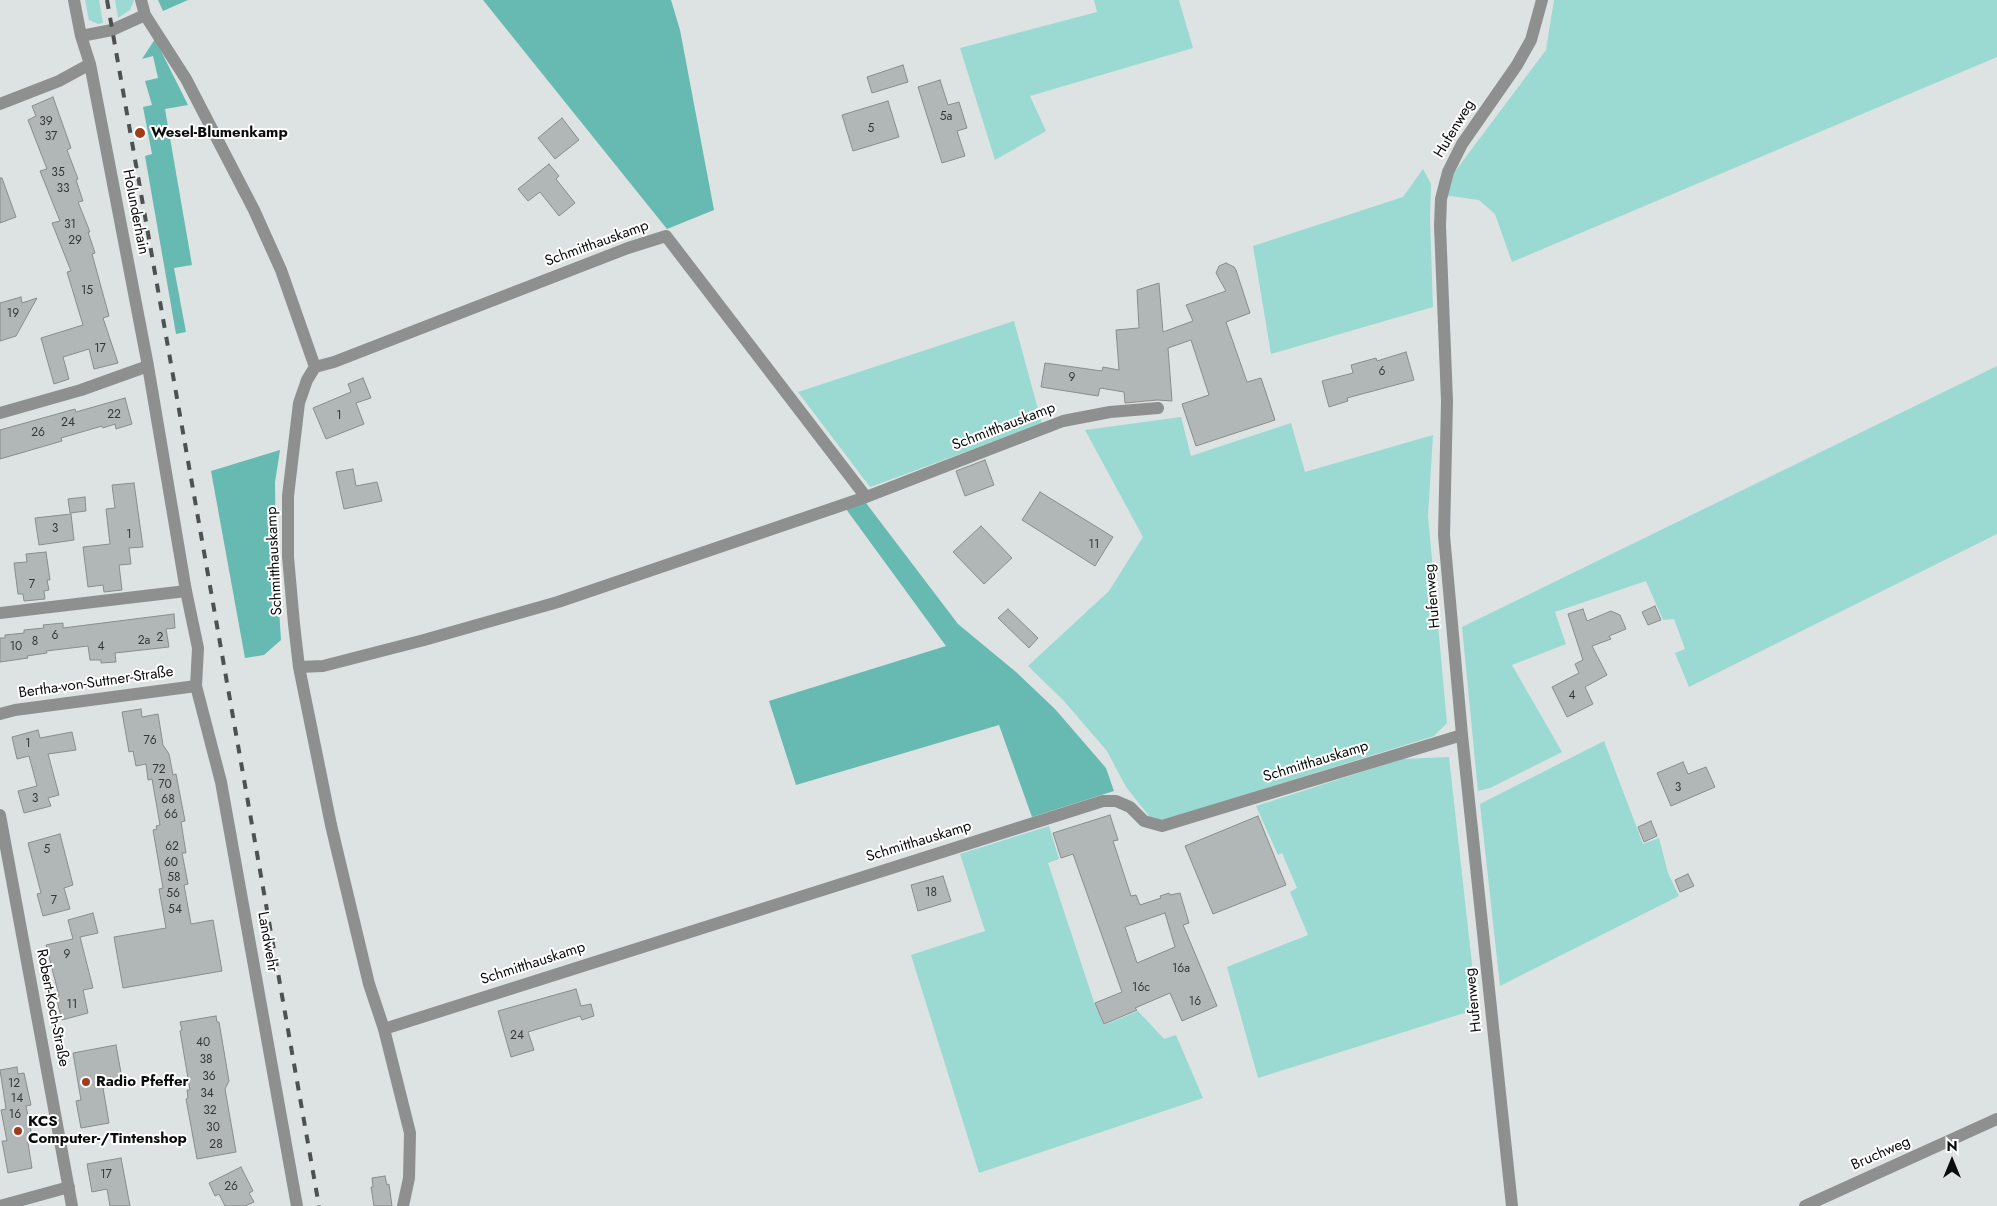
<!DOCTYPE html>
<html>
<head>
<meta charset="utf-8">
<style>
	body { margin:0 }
	#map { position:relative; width:1997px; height:1206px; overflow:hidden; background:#dde3e2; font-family:Jost,sans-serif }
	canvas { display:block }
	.north { position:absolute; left:1927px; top:1136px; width:50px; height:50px; -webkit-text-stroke:4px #fff; paint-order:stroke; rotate:0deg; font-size:14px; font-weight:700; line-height:20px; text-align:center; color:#0b0d0d }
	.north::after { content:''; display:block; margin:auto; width:18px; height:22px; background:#0b0d0d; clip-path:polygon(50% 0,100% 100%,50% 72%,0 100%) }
</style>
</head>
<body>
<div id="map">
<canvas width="1997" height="1206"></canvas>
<div class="north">N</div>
</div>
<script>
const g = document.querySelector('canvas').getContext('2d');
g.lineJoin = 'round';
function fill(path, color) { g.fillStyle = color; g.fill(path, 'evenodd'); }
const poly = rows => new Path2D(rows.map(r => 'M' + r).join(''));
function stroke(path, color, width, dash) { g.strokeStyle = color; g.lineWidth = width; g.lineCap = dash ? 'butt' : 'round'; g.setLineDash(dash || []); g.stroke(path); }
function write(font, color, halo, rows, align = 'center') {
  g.font = font + ' Jost,sans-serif'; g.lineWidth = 4; g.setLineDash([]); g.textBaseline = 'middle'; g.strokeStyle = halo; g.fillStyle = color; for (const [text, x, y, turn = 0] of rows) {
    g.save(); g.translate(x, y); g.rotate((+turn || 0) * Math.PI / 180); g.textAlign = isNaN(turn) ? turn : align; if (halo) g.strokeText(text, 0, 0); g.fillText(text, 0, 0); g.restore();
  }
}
fill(poly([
	[85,0,99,0,103,23,98,24,89,20],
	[115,0,134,0,134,1,130,10,118,18],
	[1094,0,1179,0,1193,48,1030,96,1046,131,995,160,960,48,1097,12],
	[1554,0,1997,0,1997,57,1512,262,1495,214,1479,200,1451,196,1446,197,1453,174,1546,50],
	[1423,169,1431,184,1430,220,1433,307,1271,354,1253,246,1403,197],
	[1014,321,1042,424,870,487,798,392],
	[1997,366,1997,534,1689,687,1675,653,1685,649,1674,619,1663,620,1646,581,1555,612,1566,644,1512,665,1562,752,1490,788,1478,791,1462,627],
	[1181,417,1191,456,1291,423,1305,472,1433,435,1428,516,1447,723,1434,736,1174,817,1160,820,1149,816,1126,787,1107,751,1063,700,1028,666,1109,591,1143,537,1085,430],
	[1604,741,1643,844,1659,838,1668,873,1679,896,1500,986,1480,804],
	[1449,757,1477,1009,1258,1078,1227,967,1308,935,1290,892,1297,888,1282,853,1278,855,1256,806,1402,759],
	[1049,826,1059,859,1048,863,1094,1002,1104,1025,1138,1011,1164,1039,1176,1035,1203,1098,979,1173,911,955,985,931,960,854]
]), '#9adad2');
fill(poly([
	[158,0,188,0,163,11],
	[483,0,671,0,680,30,714,210,667,229],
	[155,39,188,105,165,109,192,265,174,268,186,332,176,334,145,156,152,154,143,107,152,105,145,81,158,78,153,56,142,59],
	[280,450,275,482,276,563,281,640,264,655,245,658,211,471],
	[866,503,958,624,1016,672,1055,709,1106,768,1114,791,1032,817,999,725,796,785,769,701,946,646,846,509]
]), '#66bab1');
const building = poly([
	[903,65,908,82,872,93,867,77,903,65],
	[940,80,948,105,959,102,967,128,957,131,965,156,942,163,918,87,940,80],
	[53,97,71,148,67,150,78,179,76,180,83,201,78,202,90,232,88,232,95,253,92,254,109,316,103,318,118,363,94,369,89,349,63,357,69,379,54,384,41,338,83,325,67,272,71,271,52,223,60,221,40,171,47,169,28,120,36,116,32,106,53,97],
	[888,101,899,137,853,151,842,115,888,101],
	[562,118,579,140,555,159,538,138,562,118],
	[549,164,559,176,556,179,575,203,559,216,540,192,528,201,518,189,549,164],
	[0,178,2,178,16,217,0,223,0,178],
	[1226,263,1234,267,1236,270,1250,313,1226,322,1247,382,1261,378,1275,420,1196,446,1182,404,1209,395,1191,340,1168,348,1172,401,1157,400,1125,403,1124,392,1100,388,1098,396,1041,387,1045,363,1102,371,1103,367,1119,370,1116,330,1139,328,1137,290,1159,283,1163,332,1193,321,1186,305,1226,291,1216,273,1219,266,1226,263],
	[21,297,22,303,37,298,16,336,0,341,0,303,21,297],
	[1406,352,1414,380,1347,398,1348,401,1329,407,1322,381,1353,373,1351,365,1376,358,1377,361,1406,352],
	[363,378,371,398,356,403,364,424,326,439,313,408,351,392,348,384,363,378],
	[125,398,132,424,116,429,115,424,103,428,102,426,61,438,62,441,0,459,0,430,75,409,76,412,125,398],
	[985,460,994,485,965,496,956,471,985,460],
	[353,469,356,486,377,482,382,501,344,509,336,472,353,469],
	[134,483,143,547,129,548,131,564,119,565,122,590,104,592,103,585,88,587,83,547,110,544,106,509,115,508,112,485,134,483],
	[1040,492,1113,537,1095,566,1022,520,1040,492],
	[85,497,86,511,70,513,68,499,85,497],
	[71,514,74,540,39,545,35,518,71,514],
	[981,526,1012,558,984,584,953,552,981,526],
	[46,552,50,580,47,580,49,590,44,591,45,599,24,601,23,594,18,594,14,563,27,562,26,554,46,552],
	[1655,606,1661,620,1648,625,1642,612,1655,606],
	[1008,609,1038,638,1029,648,998,618,1008,609],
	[1583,609,1587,621,1611,611,1620,615,1626,629,1609,636,1611,639,1592,646,1607,675,1585,687,1593,704,1567,717,1552,687,1579,673,1575,664,1583,660,1568,614,1583,609],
	[174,614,175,628,166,629,169,647,115,653,116,662,101,663,101,660,90,660,88,646,46,651,47,653,27,656,28,658,0,662,0,638,5,638,5,635,24,633,24,630,44,628,43,625,63,623,63,628,174,614],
	[141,709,142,717,158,714,163,745,169,754,173,775,176,774,185,821,181,822,186,853,182,853,188,884,184,885,191,924,213,920,222,971,123,988,114,937,166,928,159,889,163,888,153,830,157,829,156,826,160,825,152,779,148,780,146,764,136,766,133,751,129,752,122,712,141,709],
	[38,730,40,738,72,732,76,750,48,754,59,795,48,798,51,806,24,813,18,791,37,786,29,756,17,759,12,737,38,730],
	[1683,762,1688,774,1706,767,1715,787,1671,806,1657,773,1683,762],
	[1110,815,1118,840,1113,841,1131,896,1136,895,1140,905,1161,898,1160,896,1169,893,1170,895,1180,893,1189,923,1183,925,1217,1006,1182,1021,1170,993,1135,1008,1137,1010,1104,1024,1095,1003,1122,992,1073,854,1061,858,1053,833,1110,815],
	[1165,913,1175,947,1137,963,1125,927,1165,913],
	[1258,816,1286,885,1213,914,1185,846,1258,816],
	[1651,821,1657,836,1644,842,1638,827,1651,821],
	[60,834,73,885,64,888,70,909,43,916,37,894,41,893,28,843,60,834],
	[1688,874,1694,886,1680,892,1675,880,1688,874],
	[943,876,951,901,918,911,911,885,943,876],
	[93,913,98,933,80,937,93,988,83,990,88,1013,62,1020,56,997,59,996,46,945,73,939,68,920,93,913],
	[576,989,581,1006,591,1004,594,1016,582,1020,580,1016,528,1032,534,1050,511,1057,498,1011,576,989],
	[216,1016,217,1022,219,1022,229,1081,225,1089,236,1152,197,1159,186,1099,188,1098,187,1090,190,1090,180,1031,182,1030,180,1022,216,1016],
	[116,1045,123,1084,103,1088,109,1123,81,1128,76,1101,81,1100,73,1053,116,1045],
	[17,1067,18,1074,24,1073,31,1105,26,1106,32,1136,27,1137,32,1168,8,1173,2,1141,7,1141,1,1110,6,1109,0,1070,17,1067],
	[121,1158,130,1206,110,1206,107,1189,92,1192,87,1164,121,1158],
	[241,1167,253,1191,249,1193,254,1202,245,1206,225,1206,219,1194,215,1196,209,1183,241,1167],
	[385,1176,387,1185,389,1184,392,1206,374,1206,371,1187,373,1187,372,1178,385,1176]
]);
fill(building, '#b1b6b6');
stroke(building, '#888d8c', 1);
stroke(poly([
	[74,0,81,36,90,64,148,366,186,591,198,648,196,686,221,782,297,1206],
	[141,0,145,15,186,79,254,210,281,270,315,367,307,380,299,403,288,496,288,557,294,624,299,667,331,825,369,984,384,1029,1103,801,1116,801,1130,807,1144,821,1162,826,1462,735],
	[81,36,112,30,145,15],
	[0,104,59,81,90,64],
	[315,367,334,362,628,248,666,236,866,497],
	[0,413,81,390,148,366],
	[0,613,186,591],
	[299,667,323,666,424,640,558,602,866,497,1063,421,1110,412,1158,408],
	[0,714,15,710,196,686],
	[0,815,72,1206],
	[384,1029,410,1133,409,1178,403,1206],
	[0,1206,69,1187],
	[1512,1206,1462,735,1444,535,1447,401,1440,226,1441,199,1448,172,1462,144,1517,65,1531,40,1542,0],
	[1805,1206,1997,1119]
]), '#8e9090', 12);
stroke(poly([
	[107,0,319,1206]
]), '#4e5151', 4, [9, 9]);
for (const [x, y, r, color] of [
	[140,133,6,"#a23a1b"],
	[86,1082,5,"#a23a1b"],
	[18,1131,5,"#a23a1b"]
]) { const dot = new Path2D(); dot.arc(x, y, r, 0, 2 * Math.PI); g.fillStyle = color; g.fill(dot); stroke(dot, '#fff', 2); }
write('12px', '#343737', null, [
	["5a",946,117],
	["39",46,122],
	["5",871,129],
	["37",51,137],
	["35",58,173],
	["33",63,189],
	["31",70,225],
	["29",75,241],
	["15",87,291],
	["19",13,314],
	["17",100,349],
	["6",1382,372],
	["9",1072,378],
	["22",114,415],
	["1",339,416],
	["24",68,423],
	["26",38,433],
	["3",55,529],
	["1",129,535],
	["11",1094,545],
	["7",32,585],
	["6",55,636],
	["2",160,638],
	["2a",144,641],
	["8",35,642],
	["10",16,647],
	["4",101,647],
	["4",1572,696],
	["76",150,741],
	["1",28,744],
	["72",159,770],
	["70",165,785],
	["3",1678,788],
	["3",35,799],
	["68",168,800],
	["66",171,815],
	["62",172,847],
	["5",47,850],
	["60",171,863],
	["58",174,878],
	["18",931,893],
	["56",173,894],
	["7",54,901],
	["54",175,910],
	["9",67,955],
	["16a",1181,969],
	["16c",1141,988],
	["16",1195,1002],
	["11",72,1005],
	["24",517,1036],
	["40",203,1043],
	["38",206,1060],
	["36",209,1077],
	["12",14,1084],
	["34",207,1094],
	["14",17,1099],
	["32",210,1111],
	["16",15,1115],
	["30",213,1128],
	["28",216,1145],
	["17",106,1175],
	["26",231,1187]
]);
write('15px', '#0b0d0d', '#fff', [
	["Hufenweg",1455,129,-59],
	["Holunderhain",135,212,79],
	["Schmitthauskamp",597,244,-20],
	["Schmitthauskamp",1004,427,-21],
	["Schmitthauskamp",275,561,-93],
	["Hufenweg",1433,596,-95],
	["Bertha-von-Suttner-Straße",96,683,-8],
	["Schmitthauskamp",1316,762,-17],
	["Schmitthauskamp",919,842,-17],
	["Landwehr",267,942,80],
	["Schmitthauskamp",533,964,-18],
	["Hufenweg",1474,1000,-96],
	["Robert-Koch-Straße",52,1008,79],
	["Bruchweg",1881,1154,-24]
]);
write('bold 15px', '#0b0d0d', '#fff', [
	["Wesel-Blumenkamp",151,133],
	["Radio Pfeffer",96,1082],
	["KCS",28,1122],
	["Computer-/Tintenshop",28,1139]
], 'left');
</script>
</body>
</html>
